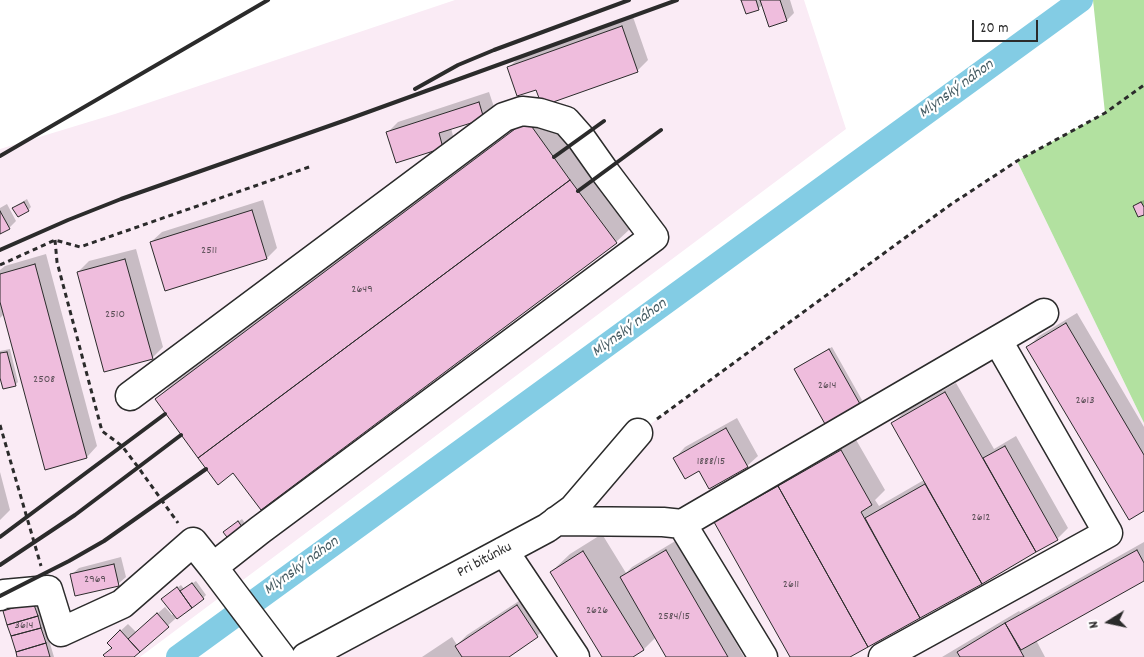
<!DOCTYPE html>
<html>
<head>
<meta charset="utf-8">
<style>
	body { margin:0 }
	#map { position:relative; width:1144px; height:657px; overflow:hidden; background:#fff; font-family:Dekko,sans-serif }
	canvas { display:block }
	.north { position:absolute; left:1084px; top:597px; width:50px; height:50px; -webkit-text-stroke:4px #fff; paint-order:stroke; rotate:260deg; font-size:14px; font-weight:700; line-height:20px; text-align:center; color:#2b2b2b }
	.north::after { content:''; display:block; margin:auto; width:18px; height:22px; background:#2b2b2b; clip-path:polygon(50% 0,100% 100%,50% 72%,0 100%) }
	.scale { position:absolute; left:972px; top:20px; width:66px; height:22px; box-sizing:border-box; border:2px solid #2b2b2b; border-top:0; padding-left:6px; font-size:15px; line-height:18px; white-space:nowrap; color:#2b2b2b; -webkit-text-stroke:4px #fff; paint-order:stroke }
</style>
</head>
<body>
<div id="map">
<canvas width="1144" height="657"></canvas>
<div class="north">N</div>
<div class="scale">20 m</div>
</div>
<script>
const g = document.querySelector('canvas').getContext('2d');
g.lineJoin = 'round';
function fill(path, color) { g.fillStyle = color; g.fill(path, 'evenodd'); }
const poly = rows => new Path2D(rows.map(r => 'M' + r).join(''));
function stroke(path, color, width, dash) { g.strokeStyle = color; g.lineWidth = width; g.lineCap = dash ? 'butt' : 'round'; g.setLineDash(dash || []); g.stroke(path); }
function write(font, color, halo, rows, align = 'center') {
  g.font = font + ' Dekko,sans-serif'; g.lineWidth = 4.5; g.setLineDash([]); g.textBaseline = 'middle'; g.strokeStyle = halo; g.fillStyle = color; for (const [text, x, y, turn = 0] of rows) {
    g.save(); g.translate(x, y); g.rotate((+turn || 0) * Math.PI / 180); g.textAlign = isNaN(turn) ? turn : align; if (halo) g.strokeText(text, 0, 0); g.fillText(text, 0, 0); g.restore();
  }
}
fill(poly([
	[455,0,804,0,846,129,140,657,0,657,0,149,115,114],
	[1017,161,1144,423,1144,657,306,657,547,528,638,433,950,205]
]), '#faebf5');
fill(poly([
	[1093,0,1144,0,1144,423,1017,161,1105,113]
]), '#b2e1a0');
fill(poly([
	[742,0,790,0,794,13,787,20,763,4,758,9],
	[633,17,648,60,637,71,537,88,509,67,520,57],
	[489,92,494,107,483,118,451,128,453,136,443,146,388,132,398,122],
	[541,108,630,229,616,242,234,471,156,399,170,386],
	[27,199,31,207,28,210,14,208,17,205],
	[263,200,277,248,267,258,151,242,162,232],
	[1144,200,1144,213,1135,206,1138,203],
	[7,204,16,221,9,228,0,233,0,208],
	[136,249,163,347,152,358,78,272,89,261],
	[46,254,97,446,87,457,4,314,0,318,0,270,5,266],
	[1077,313,1144,427,1144,509,1028,347,1039,336],
	[832,347,862,400,859,403,795,369,799,366],
	[10,349,18,382,15,385,0,373,0,351],
	[956,383,994,449,1016,436,1068,528,1057,539,982,583,848,657,792,657,716,523,726,512,855,438,885,490,875,500,879,506,924,480,892,424,903,413],
	[737,418,758,456,747,466,699,470,675,458,685,447],
	[0,472,10,510,0,520],
	[242,519,247,526,230,539,228,529],
	[602,534,626,573,632,567,677,540,744,657,667,657,656,637,644,649,631,657,603,657,551,572,570,554],
	[1144,542,1144,580,1036,640,1045,657,942,657,1019,611,1020,612],
	[121,557,126,577,118,584,71,575,79,568],
	[196,581,206,595,203,598,175,619,133,657,107,657,113,648,115,636,128,624,136,632,165,607,172,615,174,614,166,596,181,585,184,589],
	[528,595,548,626,537,636,506,657,422,657,452,637,457,645,467,635],
	[37,600,54,657,19,657,4,611,8,608]
]), '#0003');
stroke(poly([
	[178,657,1081,0]
]), '#83cce4', 24);
const building = poly([
	[741,0,756,0,759,10,746,14,741,0],
	[760,0,780,0,787,21,769,27,760,0],
	[622,26,638,72,542,106,536,90,517,96,507,67,622,26],
	[479,102,484,119,439,133,443,148,396,163,386,132,479,102],
	[527,120,570,180,198,458,155,399,527,120],
	[570,180,617,243,261,510,233,473,218,485,198,458,570,180],
	[24,202,29,211,18,217,12,208,24,202],
	[1141,202,1144,207,1144,215,1138,217,1133,206,1141,202],
	[252,210,267,259,165,291,150,242,252,210],
	[0,211,10,229,0,234,0,211],
	[125,259,153,359,104,372,77,272,125,259],
	[35,264,87,458,45,470,0,302,0,274,35,264],
	[1066,323,1144,455,1144,511,1129,520,1026,347,1066,323],
	[829,349,860,404,825,424,794,369,829,349],
	[7,352,16,386,3,389,0,378,0,353,7,352],
	[945,392,1036,552,982,584,891,423,945,392],
	[726,428,748,467,709,489,699,471,685,479,673,458,726,428],
	[1005,446,1058,540,1036,552,983,458,1005,446],
	[841,450,872,505,861,512,920,618,868,647,778,486,841,450],
	[925,484,982,584,920,618,865,518,925,484],
	[778,486,868,647,850,657,790,657,714,522,778,486],
	[238,521,244,530,230,541,223,532,238,521],
	[666,550,728,657,666,657,620,577,666,550],
	[1137,550,1144,563,1144,581,1021,650,1005,623,1137,550],
	[583,551,644,650,633,657,602,657,550,572,583,551],
	[114,564,119,586,75,596,70,574,114,564],
	[192,583,204,599,192,608,180,591,192,583],
	[177,587,192,608,177,619,161,599,177,587],
	[33,602,38,616,7,625,3,611,33,602],
	[517,605,538,637,509,657,462,657,455,646,517,605],
	[157,613,169,627,140,652,128,639,157,613],
	[38,616,41,628,11,636,7,625,38,616],
	[1005,623,1024,657,960,657,957,652,1005,623],
	[41,628,46,643,16,652,11,636,41,628],
	[120,630,140,652,134,657,105,657,103,655,112,648,107,643,120,630],
	[46,643,50,657,17,657,16,652,46,643]
]);
fill(building, '#efbddd');
stroke(building, '#2b2b2b', 1);
const minor = poly([
	[130,396,504,117,522,111,540,113,566,121,581,138,605,172,654,237,260,530,213,567,281,657],
	[556,521,663,522,682,524,1044,313],
	[682,524,763,657],
	[504,551,575,657],
	[0,596,4,594,48,590,61,632,122,604,193,542,213,567],
	[306,657,547,528,573,509,638,433],
	[883,657,1108,533,998,341]
]);
stroke(minor, '#2b2b2b', 31);
stroke(poly([
	[55,240,57,262,102,431,122,446,138,467,178,523],
	[0,265,55,240,80,247,312,166],
	[657,419,950,205,1017,161,1105,113,1144,85],
	[0,425,41,566]
]), '#2b2b2b', 3, [5, 4]);
stroke(minor, '#fff', 28);
stroke(poly([
	[415,89,458,65,494,50,629,0],
	[0,156,268,0],
	[554,157,604,121],
	[578,191,661,130],
	[0,250,68,220,121,199,346,120,677,0],
	[0,537,165,414],
	[0,565,75,515,181,435],
	[0,596,69,561,104,541,206,469]
]), '#2b2b2b', 4);
write('12px', '#5c5058', null, [
	["2511",209,251],
	["2649",362,290],
	["2510",115,315],
	["2508",44,380],
	["2614",827,386],
	["2613",1085,401],
	["1888/15",711,462],
	["2612",981,518],
	["2969",95,580],
	["2611",791,585],
	["2626",597,611],
	["2584/15",674,617],
	["3614",24,626]
]);
write('15px', '#2b2b2b', '#fff', [
	["Pri bitúnku",485,561,-28]
]);
write('italic 16px', '#455b62', '#fff', [
	["Mlynský náhon",957,90,-36],
	["Mlynský náhon",630,329,-36],
	["Mlynský náhon",302,567,-36]
]);
</script>
</body>
</html>
